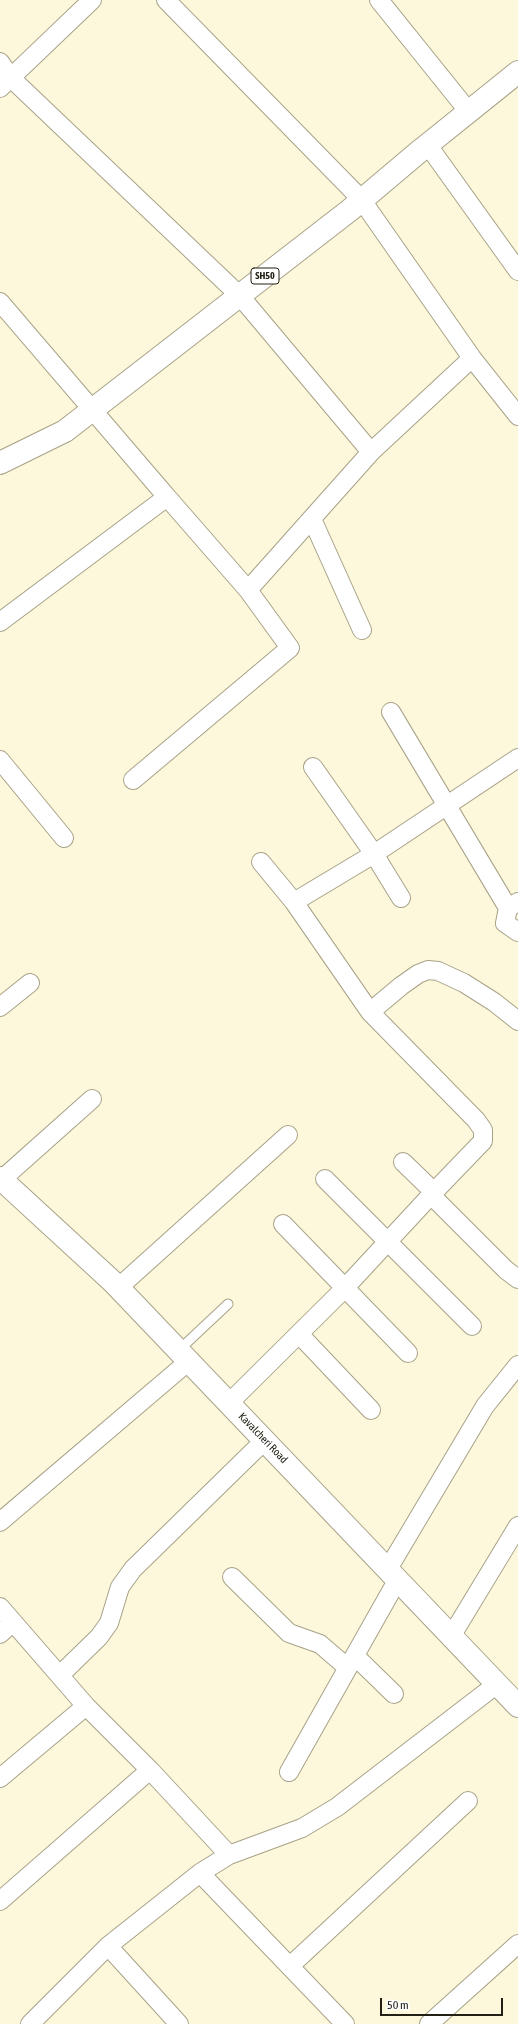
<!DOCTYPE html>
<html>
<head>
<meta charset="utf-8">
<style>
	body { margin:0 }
	#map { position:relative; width:518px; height:2024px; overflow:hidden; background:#fdf8db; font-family:"Asap Condensed",sans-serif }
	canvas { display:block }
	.scale { position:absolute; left:380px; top:1998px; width:123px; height:18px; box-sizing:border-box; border:2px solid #222015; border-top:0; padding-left:5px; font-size:12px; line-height:14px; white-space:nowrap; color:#222015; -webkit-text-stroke:3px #fff; paint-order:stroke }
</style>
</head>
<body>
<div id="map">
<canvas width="518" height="2024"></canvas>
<div class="scale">50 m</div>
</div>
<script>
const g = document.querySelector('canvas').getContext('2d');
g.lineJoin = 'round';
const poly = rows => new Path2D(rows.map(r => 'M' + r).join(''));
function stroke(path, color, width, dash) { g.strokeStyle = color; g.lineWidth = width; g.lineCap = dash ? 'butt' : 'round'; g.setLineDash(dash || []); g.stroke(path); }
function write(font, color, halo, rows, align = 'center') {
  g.font = font + ' "Asap Condensed",sans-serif'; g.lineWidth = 3; g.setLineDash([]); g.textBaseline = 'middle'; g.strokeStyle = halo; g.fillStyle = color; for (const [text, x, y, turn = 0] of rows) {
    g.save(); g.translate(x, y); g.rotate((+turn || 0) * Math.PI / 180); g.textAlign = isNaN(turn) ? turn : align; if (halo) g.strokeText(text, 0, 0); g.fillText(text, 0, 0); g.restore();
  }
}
const service = poly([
	[179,1350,228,1304]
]);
const minor = poly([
	[166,0,361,199,472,358],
	[379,0,469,112],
	[0,62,11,78,240,296,371,452],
	[0,88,92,0],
	[427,144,518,271],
	[0,302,167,497],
	[312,519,362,630],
	[0,622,167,497,248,590],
	[391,712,508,908,518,902],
	[0,760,64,838],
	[313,767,374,854,401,898],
	[133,780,290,648,248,590,371,452,472,358,518,416],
	[261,862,294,902,370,1012,476,1120,483,1130,483,1141,431,1195,506,1270,518,1279],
	[294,902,374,854,518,758],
	[508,908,505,923,518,932],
	[0,1007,30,983],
	[370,1012,401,986,418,974,428,970,438,971,464,983,494,1002,518,1021],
	[403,1162,434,1192],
	[325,1179,472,1326],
	[0,1181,92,1099],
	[283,1224,408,1353],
	[119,1287,288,1135],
	[299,1334,371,1410],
	[229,1403,342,1291,431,1195],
	[0,1522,189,1361],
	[388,1569,485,1406,518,1365],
	[232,1577,289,1633,320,1644,348,1668],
	[0,1607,86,1706,150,1770,229,1855],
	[0,1634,13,1622],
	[452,1635,518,1526],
	[355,1656,394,1694],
	[60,1675,99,1637,109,1623,120,1587,133,1569,265,1440],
	[289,1772,398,1579],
	[0,1778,86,1706],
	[200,1873,345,2024],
	[0,1901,150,1770],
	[108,1946,179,2024],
	[290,1966,468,1801],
	[30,2024,108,1946,200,1873,229,1855,302,1828,337,1807,497,1684],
	[429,2024,518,1944]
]);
const tertiary = poly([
	[0,1178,113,1282,518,1706]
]);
const primary = poly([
	[0,463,65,431,350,210,421,150,518,72]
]);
stroke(service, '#a7a288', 11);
stroke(minor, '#a7a288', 20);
stroke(tertiary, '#a7a288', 24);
stroke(primary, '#a7a288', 24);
stroke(service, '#fff', 9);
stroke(minor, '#fff', 18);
stroke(tertiary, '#fff', 22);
stroke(primary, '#fff', 22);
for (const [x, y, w] of [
	[265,276,28]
]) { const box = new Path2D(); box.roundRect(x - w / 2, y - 8, w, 16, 3); g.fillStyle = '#fff'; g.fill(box); stroke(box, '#222015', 1); }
write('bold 10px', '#222015', null, [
	["SH50",265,276]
]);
write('11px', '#222015', '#fff', [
	["Kavalcheri Road",263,1438,46]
]);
</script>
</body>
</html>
